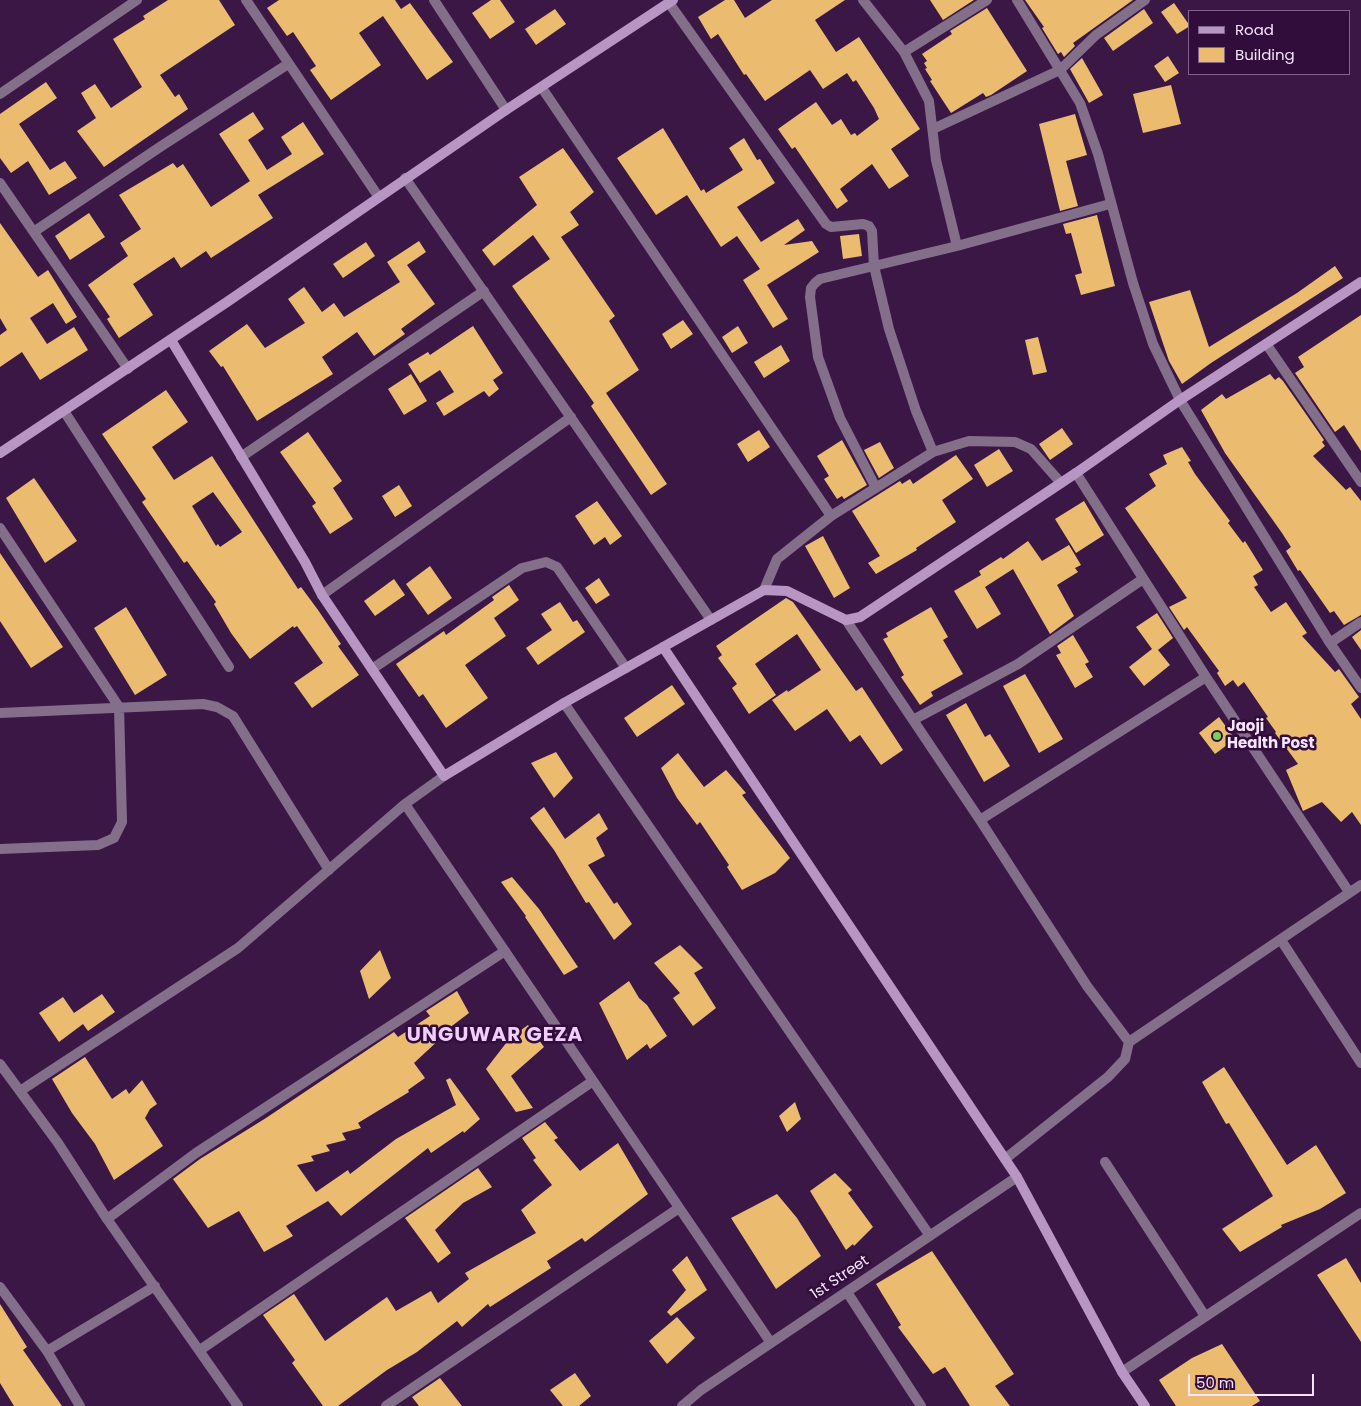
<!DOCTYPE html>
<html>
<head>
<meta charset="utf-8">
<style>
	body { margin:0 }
	#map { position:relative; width:1361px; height:1406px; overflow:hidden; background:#3b1746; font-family:Poppins,sans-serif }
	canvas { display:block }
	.legend { position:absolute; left:1188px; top:10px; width:162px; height:65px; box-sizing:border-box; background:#310d3b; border:1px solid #806388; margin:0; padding:6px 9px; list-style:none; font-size:15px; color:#f6e4fc }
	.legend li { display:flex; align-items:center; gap:10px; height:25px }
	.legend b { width:25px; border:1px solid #806388 }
	.scale { position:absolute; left:1188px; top:1374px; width:126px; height:22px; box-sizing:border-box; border:2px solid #f6e4fc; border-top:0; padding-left:6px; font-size:15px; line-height:18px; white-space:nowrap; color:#f6e4fc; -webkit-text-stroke:4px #310d3b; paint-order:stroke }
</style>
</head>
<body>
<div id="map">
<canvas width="1361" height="1406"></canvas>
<ul class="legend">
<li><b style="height:6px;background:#b896c3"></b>Road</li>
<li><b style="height:14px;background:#ebbc70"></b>Building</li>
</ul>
<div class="scale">50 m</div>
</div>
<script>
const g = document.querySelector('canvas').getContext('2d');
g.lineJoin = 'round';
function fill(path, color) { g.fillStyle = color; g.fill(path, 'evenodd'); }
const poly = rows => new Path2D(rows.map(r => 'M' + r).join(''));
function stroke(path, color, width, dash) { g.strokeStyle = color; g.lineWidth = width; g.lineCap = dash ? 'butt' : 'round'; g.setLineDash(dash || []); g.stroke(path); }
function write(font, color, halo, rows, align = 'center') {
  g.font = font + ' Poppins,sans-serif'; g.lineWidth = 5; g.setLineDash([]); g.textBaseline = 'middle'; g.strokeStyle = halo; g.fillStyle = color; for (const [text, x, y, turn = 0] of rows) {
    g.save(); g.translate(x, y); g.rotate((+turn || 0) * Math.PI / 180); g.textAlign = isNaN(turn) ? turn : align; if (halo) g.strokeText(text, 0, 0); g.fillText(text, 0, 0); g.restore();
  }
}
fill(poly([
	[168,0,219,0,235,25,160,75,175,97,179,94,188,109,104,167,77,131,96,118,81,93,95,84,111,108,142,87,113,39,145,19,143,16],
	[279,0,395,0,401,9,410,3,453,62,427,80,383,16,359,33,381,65,331,100,310,70,316,66,293,32,287,36,267,8],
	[491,0,500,0,515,22,490,39,472,13],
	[725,0,734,0,745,18,772,0,845,0,815,20,836,52,859,37,920,129,891,149,909,176,889,189,872,164,840,189,848,201,837,209,795,147,792,149,778,129,816,102,832,125,841,119,851,135,855,133,857,136,879,119,874,108,856,80,853,82,847,73,823,89,810,70,765,101,746,74,744,75,718,34,711,39,698,17],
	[930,0,974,0,943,20],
	[1025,0,1133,0,1073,43,1075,46,1064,57,1061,52,1058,54,1042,28,1044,27],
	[1174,3,1190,26,1177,34,1161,12],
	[987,8,1027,71,991,95,986,97,983,93,951,113,930,81,932,80,925,69,927,68,924,63,927,61,922,54,952,34,950,31],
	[555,9,566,24,536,45,525,29],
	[1144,9,1153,23,1113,51,1104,38],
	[1168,56,1179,73,1165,82,1154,66],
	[1082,58,1103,95,1089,103,1070,69],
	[46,82,57,98,19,124,50,170,65,161,77,178,49,195,28,161,11,173,0,158,0,114],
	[1171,85,1181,124,1143,133,1133,94],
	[253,112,264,129,248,140,267,170,292,154,281,137,303,122,324,154,258,195,273,218,211,258,206,251,181,268,174,257,133,284,153,315,119,338,107,319,110,317,88,285,128,256,120,243,141,229,119,195,173,163,177,168,183,164,211,207,250,181,219,134],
	[1075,114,1087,155,1066,161,1078,206,1060,211,1039,124],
	[663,128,701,191,704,189,706,193,743,170,729,148,744,138,757,160,760,159,775,183,737,207,761,242,798,219,805,230,784,245,812,241,819,252,767,285,788,319,773,328,743,280,760,269,737,236,721,247,687,195,656,215,617,158],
	[563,148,594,192,570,212,579,225,561,237,615,316,609,321,639,370,606,393,667,484,651,495,591,406,594,403,512,286,550,259,533,235,494,266,482,250,537,205,519,177],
	[89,213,105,237,70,260,55,236],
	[1097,215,1115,286,1081,295,1075,275,1082,273,1071,233,1066,234,1063,224],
	[0,223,38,277,48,270,77,317,66,324,53,303,30,318,47,344,74,327,88,350,40,380,22,352,0,367,0,335,7,330,0,318],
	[859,234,862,256,843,259,840,236],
	[419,241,426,252,407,265,435,304,401,329,405,334,374,356,357,332,322,357,333,374,257,421,223,366,221,367,209,351,247,324,265,348,305,323,288,299,304,287,322,312,334,303,344,317,400,282,387,262],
	[366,242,375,256,343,278,333,264],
	[1335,266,1343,278,1211,363,1182,384,1169,361,1149,302,1190,290,1209,347,1297,293],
	[1361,315,1361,451,1344,425,1335,432,1295,373,1304,367,1298,357],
	[683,320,693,334,671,349,662,334],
	[473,326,503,373,493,380,499,389,489,397,484,391,444,416,436,403,454,392,440,370,420,383,408,364,428,352,430,355],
	[738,326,748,343,732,353,722,337],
	[1038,337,1047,372,1033,375,1025,340],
	[781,345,790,361,764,378,754,362],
	[411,374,427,401,404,415,388,389],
	[1270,374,1275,380,1279,377,1283,381,1324,440,1322,442,1325,446,1313,456,1346,490,1350,487,1361,501,1361,615,1344,625,1334,611,1330,613,1300,570,1298,571,1286,551,1291,547,1282,533,1225,453,1201,410,1222,394,1226,399],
	[166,390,188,422,152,447,174,480,212,456,298,589,301,587,318,610,341,644,338,646,359,675,312,708,294,683,323,663,297,626,294,628,293,626,250,659,231,633,214,604,216,602,187,561,184,563,142,502,146,499,102,434],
	[213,492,242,532,220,547,218,544,216,546,192,506],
	[1062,428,1073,444,1050,460,1039,444],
	[759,430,770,447,748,462,737,444],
	[308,432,342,481,333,488,353,519,330,534,312,506,316,503,280,452],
	[842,440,867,485,844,499,842,496,837,499,824,479,829,476,817,456],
	[880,442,894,468,879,478,864,450],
	[1182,447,1191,461,1188,462,1195,474,1230,521,1228,523,1243,543,1245,541,1263,570,1253,576,1258,585,1254,587,1271,612,1286,602,1307,633,1302,636,1335,672,1339,669,1359,697,1351,704,1361,719,1361,825,1352,812,1341,822,1322,802,1303,811,1286,770,1298,764,1275,733,1276,732,1266,718,1268,717,1244,682,1238,687,1233,680,1225,686,1217,673,1219,671,1187,627,1184,630,1169,607,1187,598,1125,508,1156,486,1149,474,1167,464,1163,455],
	[999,449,1013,471,987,487,974,465],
	[956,455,973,479,942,500,956,522,916,548,917,550,876,574,868,563,880,556,852,511,900,481,902,484,910,479,913,484],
	[34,478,77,541,45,563,6,498],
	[399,485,412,506,395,517,382,496],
	[597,501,622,536,610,545,605,537,594,545,575,516],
	[1084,501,1104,535,1076,553,1055,519],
	[823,536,850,588,834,598,805,546],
	[1028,541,1042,561,1069,545,1081,565,1075,568,1078,572,1057,585,1074,616,1050,634,1013,569,985,587,1001,614,977,629,954,591,981,575,979,571,1001,557,1003,559],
	[0,553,63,647,31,668,0,621],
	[430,566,452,598,428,615,406,584],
	[599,578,610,595,596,604,585,588],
	[394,579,405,595,375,616,364,601],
	[509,585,519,600,494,618,506,636,465,665,488,698,446,728,423,694,419,697,396,664,444,631,446,635,494,600,492,597],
	[786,598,793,602,856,691,862,687,903,750,881,765,860,735,850,742,827,709,795,731,772,700,787,690,788,692,821,670,797,634,755,664,776,695,749,714,732,688,737,684,718,658,722,655,716,646],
	[560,602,573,622,577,620,585,632,538,665,526,648,552,630,541,614],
	[126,607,167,675,135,695,94,628],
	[931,607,948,637,943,640,963,674,931,692,933,696,920,705,901,677,904,675,883,639,888,637,886,633],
	[1157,613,1173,638,1158,650,1170,665,1144,686,1129,667,1152,649,1136,627],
	[1361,630,1361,650,1352,637],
	[1073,635,1089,662,1085,664,1093,677,1075,688,1056,655,1061,653,1057,646],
	[1025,674,1063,739,1039,753,1003,686],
	[672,685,685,704,637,737,624,718],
	[966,703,985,737,990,734,1010,766,984,782,946,715],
	[1219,717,1235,739,1215,754,1199,733],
	[556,752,573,778,554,798,531,763],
	[678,753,704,787,726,770,746,793,742,795,790,858,775,873,742,890,727,867,729,865,700,822,697,825,677,798,661,768],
	[544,807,565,839,599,813,608,829,596,838,605,856,588,865,614,904,617,902,632,924,614,940,589,902,586,903,554,850,530,818],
	[512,877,539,909,578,967,564,975,525,917,526,916,501,882],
	[680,945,703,968,694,973,716,1008,693,1026,673,998,680,993,654,963],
	[380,950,391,978,369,999,360,971],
	[629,981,639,998,647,1005,667,1036,650,1049,647,1044,627,1060,599,1003],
	[457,991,469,1013,440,1035,442,1037,414,1063,425,1078,408,1090,409,1092,358,1123,361,1128,342,1133,346,1140,326,1145,330,1151,311,1156,314,1161,297,1165,316,1192,348,1170,350,1174,396,1139,456,1105,446,1080,450,1078,480,1119,464,1133,463,1131,431,1153,428,1148,341,1216,328,1201,286,1226,293,1236,264,1252,239,1211,208,1228,173,1179,200,1159,266,1118,394,1032,398,1037,430,1016,426,1011],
	[102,994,115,1012,88,1031,83,1024,59,1042,39,1013,63,997,74,1013],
	[528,1025,544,1047,511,1076,533,1108,516,1112,486,1069,510,1038],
	[85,1057,112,1099,126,1089,129,1094,142,1080,157,1104,150,1109,145,1118,163,1146,114,1180,95,1144,72,1113,52,1079],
	[1224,1067,1287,1165,1316,1145,1346,1193,1320,1209,1281,1225,1282,1227,1240,1252,1222,1229,1273,1196,1229,1123,1226,1124,1202,1082],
	[795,1102,801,1119,787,1132,779,1116],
	[545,1122,558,1138,554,1140,580,1171,618,1143,648,1194,585,1242,582,1238,547,1261,551,1268,490,1307,488,1304,462,1327,457,1321,417,1352,387,1370,338,1406,323,1406,292,1363,295,1360,263,1315,294,1294,325,1341,387,1297,396,1311,431,1291,438,1303,469,1279,465,1273,536,1233,521,1210,552,1185,533,1160,536,1158,522,1138],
	[478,1168,492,1187,463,1203,435,1230,451,1253,438,1263,405,1218],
	[835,1173,852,1190,848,1193,873,1227,854,1246,853,1244,846,1250,810,1191],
	[777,1194,797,1218,821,1256,776,1289,731,1218],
	[932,1251,1014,1374,995,1386,1010,1406,970,1406,945,1367,933,1374,898,1327,901,1325,876,1284],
	[687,1256,707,1290,671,1316,667,1312,686,1290,672,1270],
	[1346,1258,1361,1283,1361,1342,1317,1275],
	[0,1304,27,1347,23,1350,62,1406,14,1406,0,1383],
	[677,1317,695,1338,667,1364,649,1341],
	[1222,1344,1260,1401,1252,1406,1176,1406,1159,1380,1192,1358],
	[575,1373,591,1396,579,1406,563,1406,550,1390],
	[440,1378,462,1406,419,1406,412,1397]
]), '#ebbc70');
stroke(poly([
	[246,0,378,196],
	[434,0,506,110],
	[863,0,904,52,929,101,936,160,957,246],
	[1017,0,1080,103,1098,154,1133,283,1153,344,1180,400,1330,643,1361,688],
	[669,3,826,224,831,227,863,224,869,226,872,231,874,266,889,329,916,411,933,452],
	[904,52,987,0],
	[542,88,831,516],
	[0,94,137,0],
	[933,129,1060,70,1096,35,1145,0],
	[405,178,711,620],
	[0,183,128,369],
	[35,231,160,147,288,64],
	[1267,345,1361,482],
	[64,411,229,667],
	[241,457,484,291],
	[1076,473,1206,677,1349,892],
	[876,488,840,418,818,357,810,297,811,288,815,283,820,279,957,246,1110,204],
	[0,528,119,707,122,822,114,838,98,845,0,849],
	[764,590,777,559,831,516,933,452,969,441,1015,442,1031,449,1061,483],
	[322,595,571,417],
	[846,620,980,820,1087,986,1129,1042,1125,1059,1108,1077,1005,1159],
	[1330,643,1361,622],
	[372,669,522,568,546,562,557,567,626,668],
	[564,703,930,1236],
	[0,713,203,704,217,707,233,716,329,870],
	[913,720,1018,664,1143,579],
	[405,804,771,1343],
	[980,820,1206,677],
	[1281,940,1361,1063],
	[1129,1042,1361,885],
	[0,1064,58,1143,107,1219,238,1406],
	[20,1091,238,948,405,804,444,776],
	[1105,1162,1205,1316],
	[107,1219,196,1153,505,951],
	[0,1287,47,1351,80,1406],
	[847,1292,921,1406],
	[200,1350,593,1081],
	[47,1351,155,1286],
	[1122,1372,1361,1213],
	[386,1406,679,1208],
	[682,1406,701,1390,1017,1177]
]), '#846f8b', 10);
stroke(poly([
	[171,340,305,562,322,595,444,776,564,703,764,590,787,591,846,620,860,617,1076,473,1180,400,1361,282],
	[0,453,227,302,506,110,673,0],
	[663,647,1017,1177,1122,1372,1145,1406]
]), '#b896c3', 10);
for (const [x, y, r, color] of [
	[1217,736,5,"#79d158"]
]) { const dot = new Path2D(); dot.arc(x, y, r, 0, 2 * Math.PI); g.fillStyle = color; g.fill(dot); stroke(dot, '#310d3b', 2); }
write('bold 15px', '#f6e4fc', '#310d3b', [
	["Jaoji",1227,727],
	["Health Post",1227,744]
], 'left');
write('15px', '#f6e4fc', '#310d3b', [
	["1st Street",840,1278,-34]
]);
g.letterSpacing = '1px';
write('bold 20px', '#f1cffc', '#310d3b', [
	["UNGUWAR GEZA",495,1036]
]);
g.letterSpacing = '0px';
</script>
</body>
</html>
